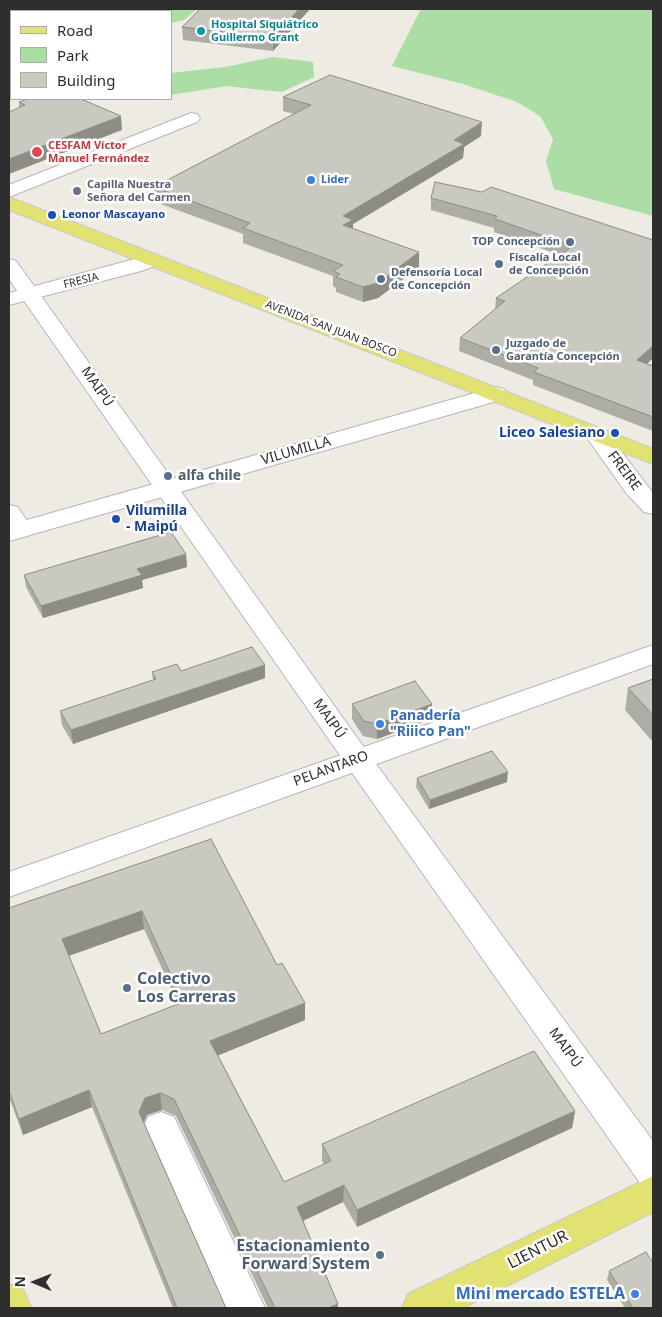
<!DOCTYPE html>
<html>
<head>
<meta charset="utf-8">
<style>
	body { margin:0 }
	#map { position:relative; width:662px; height:1317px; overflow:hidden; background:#edebe2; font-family:"Noto Sans",sans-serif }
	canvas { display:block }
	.frame { position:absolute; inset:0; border:10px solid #2e2e2e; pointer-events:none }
	.legend { position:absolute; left:10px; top:10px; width:162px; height:90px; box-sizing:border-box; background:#fff; border:1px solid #ababab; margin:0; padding:6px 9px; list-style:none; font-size:15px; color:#2e2e2e }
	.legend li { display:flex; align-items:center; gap:10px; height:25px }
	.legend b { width:25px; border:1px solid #ababab }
	.north { position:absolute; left:10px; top:1257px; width:50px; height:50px; -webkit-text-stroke:4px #fff; paint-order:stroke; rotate:271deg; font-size:14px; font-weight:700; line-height:20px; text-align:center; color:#2e2e2e }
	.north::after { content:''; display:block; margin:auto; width:18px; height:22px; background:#2e2e2e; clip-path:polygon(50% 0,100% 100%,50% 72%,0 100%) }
</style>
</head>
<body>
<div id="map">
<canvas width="662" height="1317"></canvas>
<div class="frame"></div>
<ul class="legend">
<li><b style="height:6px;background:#e2e272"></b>Road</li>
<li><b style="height:14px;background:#abdda5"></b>Park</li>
<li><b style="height:14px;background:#cac9c0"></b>Building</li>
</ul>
<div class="north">N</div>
</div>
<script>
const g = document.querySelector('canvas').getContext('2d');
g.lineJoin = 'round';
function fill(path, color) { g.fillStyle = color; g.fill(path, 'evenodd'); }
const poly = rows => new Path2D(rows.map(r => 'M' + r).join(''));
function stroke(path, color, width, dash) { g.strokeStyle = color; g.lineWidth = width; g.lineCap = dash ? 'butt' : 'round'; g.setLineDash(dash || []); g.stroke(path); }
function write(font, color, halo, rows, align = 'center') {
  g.font = font + ' "Noto Sans",sans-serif'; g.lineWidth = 5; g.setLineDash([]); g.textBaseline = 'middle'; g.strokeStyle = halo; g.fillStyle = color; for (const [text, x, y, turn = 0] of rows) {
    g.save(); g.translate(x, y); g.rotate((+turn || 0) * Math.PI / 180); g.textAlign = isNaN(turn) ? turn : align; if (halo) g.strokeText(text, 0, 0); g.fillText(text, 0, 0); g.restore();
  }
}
fill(poly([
	[9,9,197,9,184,20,171,23,171,11,11,11,11,64,9,63],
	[421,9,653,9,653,216,554,189,546,161,553,139,540,116,517,102,463,84,392,66],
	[273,57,313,62,314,77,282,92,226,86,171,95,171,73,225,67]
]), '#abdda5');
const minor = poly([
	[191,113,197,114,200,118,197,122,9,197,9,185,191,113],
	[9,505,18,507,21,512,33,530,29,535,20,538,11,535,9,532,9,505],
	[161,1112,174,1117,265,1308,225,1308,143,1128,148,1117,161,1112]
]);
const tertiary = poly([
	[153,254,160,256,163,260,160,264,141,271,9,305,9,293,153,254],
	[496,387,504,389,507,394,504,399,9,541,9,525,496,387],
	[653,645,653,664,9,897,9,872,653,645]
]);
const secondary = poly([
	[9,259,16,261,368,753,653,1141,653,1188,640,1183,348,767,9,279,9,259],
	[597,428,605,430,653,493,653,514,644,512,627,494,585,435,589,430,597,428]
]);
const primary = poly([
	[9,197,653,449,653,464,9,210,9,197],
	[653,1176,653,1212,463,1308,402,1308,408,1294,653,1176],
	[9,1284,23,1289,31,1308,9,1308,9,1284]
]);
stroke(minor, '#b6b5c0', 2);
stroke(tertiary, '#b6b5c0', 2);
stroke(secondary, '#b6b5c0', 2);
stroke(primary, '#c9c9c9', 2);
fill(minor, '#fff');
fill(tertiary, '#fff');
fill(secondary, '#fff');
fill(primary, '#e2e272');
fill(poly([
	[200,9,310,9,273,51,183,40,182,27],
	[283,97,481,136,464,147,463,158,353,224,353,229,419,252,419,267,378,298,363,302,336,292,336,288,333,286,333,276,243,243,243,234,155,202,154,187,294,114,283,111],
	[19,102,122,130,19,107],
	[431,198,653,240,653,358,647,364,653,366,653,431,533,385,533,380,459,351,460,338,495,309,496,298,560,255,494,232,494,228,431,210],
	[186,554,187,567,142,580,143,588,43,618,26,587,24,575],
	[181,671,265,678,73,744,62,725,60,711,153,680,152,672],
	[653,679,653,742,625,710,628,688],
	[352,704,431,719,377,739,363,736,352,719],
	[417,778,507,782,429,809,416,787],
	[211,839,277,965,305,1003,305,1020,218,1055,284,1182,324,1164,322,1161,322,1144,575,1111,572,1128,357,1227,343,1202,303,1221,338,1304,338,1308,268,1308,176,1116,162,1110,147,1115,144,1123,226,1308,173,1308,92,1107,23,1135,9,1097,9,908],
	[144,929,178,1004,101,1034,69,956],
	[609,1271,653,1308,625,1308,607,1280]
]), '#aeada5');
fill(poly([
	[299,9,310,9,273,51,273,38],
	[121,116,122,130,9,174,9,159],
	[482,122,481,136,464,147,463,158,353,224,353,234,343,240,343,216],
	[419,252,419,267,378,298,363,302,363,287],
	[653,346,653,358,635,374,637,360],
	[186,554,187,567,142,580,143,588,43,618,41,606,137,569],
	[265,665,265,678,73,744,71,730],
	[432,704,431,719,377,739,377,724],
	[508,772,507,782,429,809,430,800],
	[142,911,144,929,65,957,62,939],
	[305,1003,305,1020,212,1058,210,1041],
	[89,1090,92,1107,23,1135,19,1119],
	[160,1093,162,1110,147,1115,141,1129,139,1112,145,1098],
	[575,1111,572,1128,357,1227,357,1210],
	[344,1185,343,1202,298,1223,297,1207],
	[338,1304,338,1308,328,1308]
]), '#8d8d86');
const building = poly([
	[200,9,299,9,273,38,182,27,200,9],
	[330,75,482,122,454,140,464,144,343,216,353,220,343,225,419,252,378,283,363,287,336,277,340,274,333,271,343,265,243,228,250,223,154,187,311,105,283,97,330,75],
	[28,99,81,99,121,116,9,159,9,112,25,105,19,102,28,99],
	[435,182,482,192,491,187,653,240,653,346,637,360,653,366,653,417,534,372,538,368,460,338,505,301,496,298,573,246,495,219,497,216,431,198,435,182],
	[171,532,186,554,137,569,142,575,41,606,24,575,171,532],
	[252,647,265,665,71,730,60,711,156,679,152,672,177,664,181,671,252,647],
	[653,679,653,715,628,688,653,679],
	[415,681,432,704,377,724,364,721,352,704,415,681],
	[492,751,508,772,430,800,417,778,492,751],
	[211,839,277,965,282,963,305,1003,210,1041,284,1182,331,1161,322,1144,534,1051,575,1111,357,1210,344,1185,297,1207,338,1304,328,1308,275,1308,174,1099,160,1093,145,1098,139,1112,226,1308,177,1308,89,1090,19,1119,9,1091,9,908,211,839],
	[142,911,183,1002,101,1034,62,939,142,911],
	[646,1252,653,1263,653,1308,633,1308,609,1271,646,1252]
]);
fill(building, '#cac9c0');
stroke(building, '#8d8d86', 1);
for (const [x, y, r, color] of [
	[201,31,5,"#0f9aa8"],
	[37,152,6,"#e0444e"],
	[311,180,5,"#3f7fe0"],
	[77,191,5,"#6b7280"],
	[52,215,5,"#1a4fb4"],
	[570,242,5,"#5c6f8a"],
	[499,264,5,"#5c6f8a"],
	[381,279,5,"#5c6f8a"],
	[496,350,5,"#5c6f8a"],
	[615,433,5,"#1a4fb4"],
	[168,476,5,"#5c6f8a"],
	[116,519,5,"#1a4fb4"],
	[380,724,5,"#3f7fe0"],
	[127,988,5,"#5c6f8a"],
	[380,1255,5,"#5c6f8a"],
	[635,1294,5,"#3f7fe0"]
]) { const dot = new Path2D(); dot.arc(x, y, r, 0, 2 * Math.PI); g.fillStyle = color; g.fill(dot); stroke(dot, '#fff', 2); }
write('bold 11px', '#0d838f', '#fff', [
	["Hospital Siquiátrico",211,25],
	["Guillermo Grant",211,38]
], 'left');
write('bold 11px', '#be3a42', '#fff', [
	["CESFAM Víctor",48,146],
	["Manuel Fernández",48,159]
], 'left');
write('bold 11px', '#366cbe', '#fff', [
	["Lider",321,180]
], 'left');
write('bold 11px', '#5b616d', '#fff', [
	["Capilla Nuestra",87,185],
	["Señora del Carmen",87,198]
], 'left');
write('bold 11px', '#164399', '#fff', [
	["Leonor Mascayano",62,215]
], 'left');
write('bold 11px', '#4e5e75', '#fff', [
	["TOP Concepción",560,242,"right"],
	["Fiscalía Local",509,258],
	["de Concepción",509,271],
	["Defensoría Local",391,273],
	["de Concepción",391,286],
	["Juzgado de",506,344],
	["Garantía Concepción",506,357]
], 'left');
write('11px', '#2e2e2e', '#fff', [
	["FRESIA",81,281,-14],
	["AVENIDA SAN JUAN BOSCO",331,329,21]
]);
write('14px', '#2e2e2e', '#fff', [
	["MAIPÚ",97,387,55],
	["VILUMILLA",296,451,-16],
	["FREIRE",624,471,53],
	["MAIPÚ",329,719,55],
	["PELANTARO",331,769,-20],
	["MAIPÚ",565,1048,54]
]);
write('bold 14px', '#164399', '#fff', [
	["Liceo Salesiano",605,433],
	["Vilumilla",126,511,"left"],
	["- Maipú",126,527,"left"]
], 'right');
write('bold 14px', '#4e5e75', '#fff', [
	["alfa chile",178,476]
], 'left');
write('bold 14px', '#366cbe', '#fff', [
	["Panadería",390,716],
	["\"Riiico Pan\"",390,732]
], 'left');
write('bold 16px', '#4e5e75', '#fff', [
	["Colectivo",137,979],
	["Los Carreras",137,997],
	["Estacionamiento",370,1246,"right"],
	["Forward System",370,1264,"right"]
], 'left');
write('16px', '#2e2e2e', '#fff', [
	["LIENTUR",538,1250,-27]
]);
write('bold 16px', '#366cbe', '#fff', [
	["Mini mercado ESTELA",625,1294]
], 'right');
</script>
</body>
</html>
